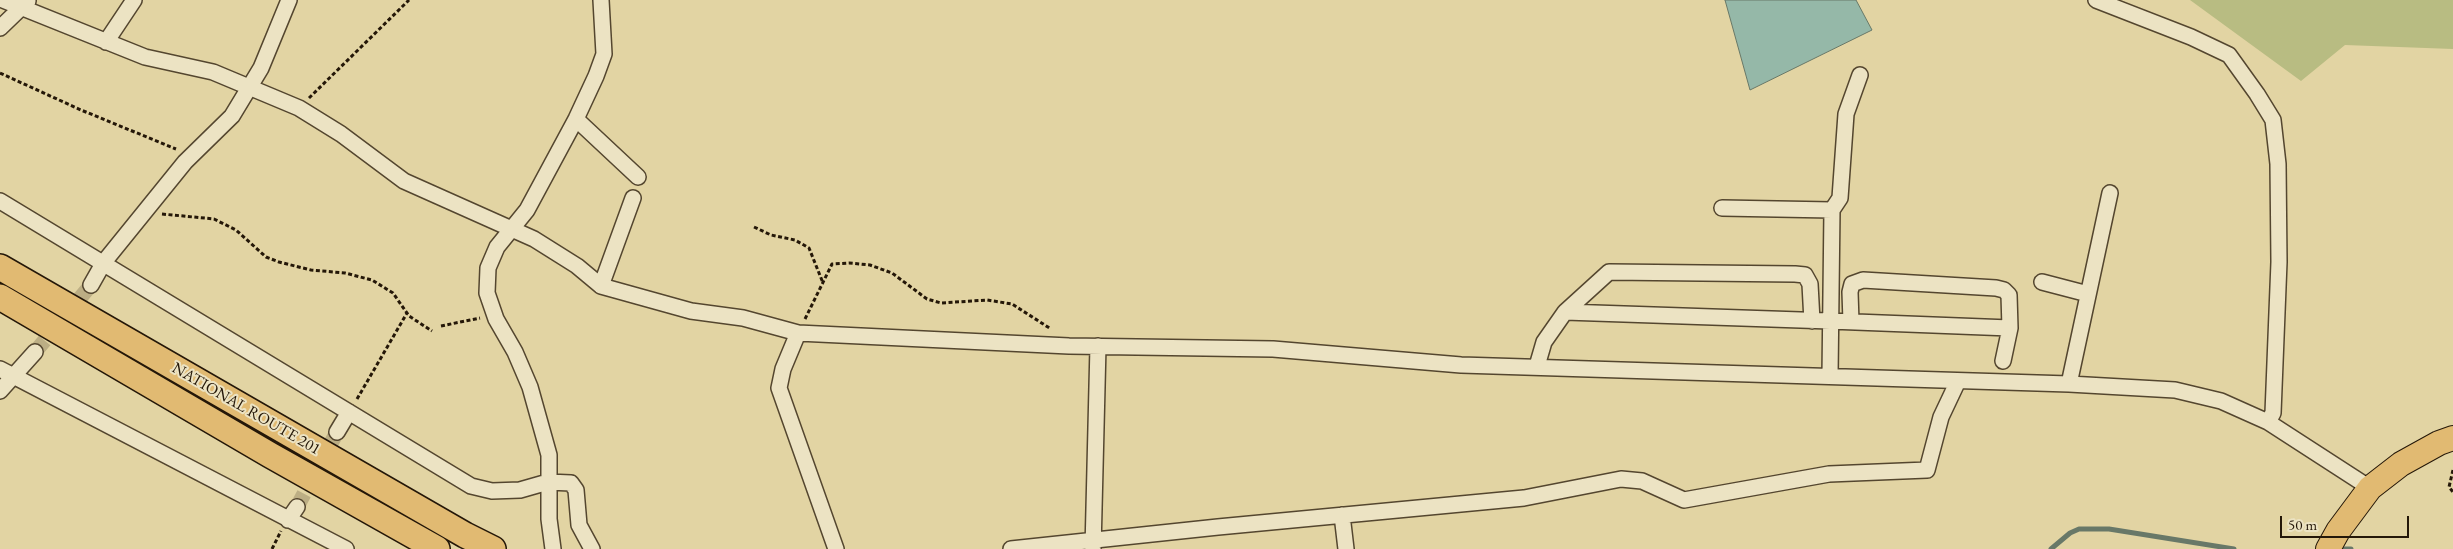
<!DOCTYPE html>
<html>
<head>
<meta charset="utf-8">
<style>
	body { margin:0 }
	#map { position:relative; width:2453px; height:549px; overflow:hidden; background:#e2d4a3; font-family:"EB Garamond",serif }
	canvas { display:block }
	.scale { position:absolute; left:2280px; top:516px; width:129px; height:22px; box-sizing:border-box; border:2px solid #241708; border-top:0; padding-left:6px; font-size:15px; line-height:18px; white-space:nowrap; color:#241708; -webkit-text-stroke:4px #ece3c3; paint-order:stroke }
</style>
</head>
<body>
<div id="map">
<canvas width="2453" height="549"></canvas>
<div class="scale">50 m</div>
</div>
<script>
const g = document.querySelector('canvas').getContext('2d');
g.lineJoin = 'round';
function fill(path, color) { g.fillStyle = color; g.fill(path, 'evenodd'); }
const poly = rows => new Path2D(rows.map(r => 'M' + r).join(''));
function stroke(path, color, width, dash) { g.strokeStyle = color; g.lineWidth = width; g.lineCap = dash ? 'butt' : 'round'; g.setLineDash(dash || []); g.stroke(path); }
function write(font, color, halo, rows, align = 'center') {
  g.font = font + ' "EB Garamond",serif'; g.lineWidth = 4; g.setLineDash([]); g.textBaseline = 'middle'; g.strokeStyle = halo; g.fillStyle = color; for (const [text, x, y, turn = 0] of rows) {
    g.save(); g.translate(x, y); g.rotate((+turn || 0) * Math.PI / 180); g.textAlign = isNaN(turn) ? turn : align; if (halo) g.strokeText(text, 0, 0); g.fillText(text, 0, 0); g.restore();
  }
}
fill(poly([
	[2190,0,2453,0,2453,49,2345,45,2301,81]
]), '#b8bc82');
const water = poly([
	[1725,0,1856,0,1872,30,1750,90,1725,0]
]);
fill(water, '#95b8a8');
stroke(water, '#687868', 1);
stroke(poly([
	[2051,549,2070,533,2079,529,2109,529,2234,549],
	[2339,549,2351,549]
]), '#687868', 5);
stroke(poly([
	[35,352,91,285],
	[297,507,337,432]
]), '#bcae84', 15, [15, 8]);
const minor = poly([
	[3,0,145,57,213,72,299,108,341,134,404,181,534,239,577,266,601,286,691,311,743,318,798,333,1069,346,1273,349,1461,365,2069,384,2175,390,2221,401,2268,422,2370,488],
	[2096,0,2191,37,2229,55,2257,94,2273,120,2278,164,2279,262,2273,413,2268,422],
	[0,28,28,1],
	[106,42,134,0],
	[576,119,638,177],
	[0,201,471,486,492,491,520,490,548,482,571,483,576,490,579,525,592,549],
	[1722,208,1832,210,1830,376],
	[1832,210,1840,198,1846,114,1860,75],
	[2042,282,2088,294],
	[91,285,104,262,185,162,232,116,261,68,289,0],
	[601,286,633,198],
	[1812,321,1810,284,1805,275,1795,274,1609,272,1565,312,1830,321,2010,328,2009,295,2004,290,1996,288,1863,280,1852,284,1850,292,1851,322],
	[798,333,783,369,779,388,836,549],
	[2003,361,2010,328],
	[1537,366,1544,342,1565,312],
	[0,369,346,549],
	[2069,384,2110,193],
	[0,391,35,352],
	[337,432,349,412],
	[1342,515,1346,549],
	[288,520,297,507],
	[553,549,549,519,549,455,530,387,515,352,496,319,487,293,488,268,497,247,527,210,576,119,596,76,604,54,601,0],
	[1011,549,1218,527,1524,498,1621,479,1642,481,1684,500,1829,474,1927,470,1941,417,1958,381],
	[1093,549,1098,346]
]);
const primary = poly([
	[2328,549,2338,531,2370,488,2401,464,2439,443,2453,438]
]);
const trunk = poly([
	[0,267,465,535,493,549],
	[0,297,270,455,437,549]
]);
stroke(minor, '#54462f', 18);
stroke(primary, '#241708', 26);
stroke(trunk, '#241708', 28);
stroke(poly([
	[0,73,81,110,176,149],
	[309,98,409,0],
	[162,214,214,219,236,230,266,257,279,262,311,270,345,273,372,280,393,293,409,316,432,331],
	[754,227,771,235,795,240,809,248,823,283],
	[805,319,832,264,849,263,870,265,892,273,927,299,941,303,987,300,1012,304,1051,329],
	[441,326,480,318],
	[357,399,407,313],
	[2453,470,2449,487,2453,492],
	[272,549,281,531]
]), '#241708', 3, [4, 2.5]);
stroke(minor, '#ece3c3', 15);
stroke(primary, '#e1ba72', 24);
stroke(trunk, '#e1ba72', 25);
write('16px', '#241708', '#ece3c3', [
	["NATIONAL ROUTE 201",246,409,30]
]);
</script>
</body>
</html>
